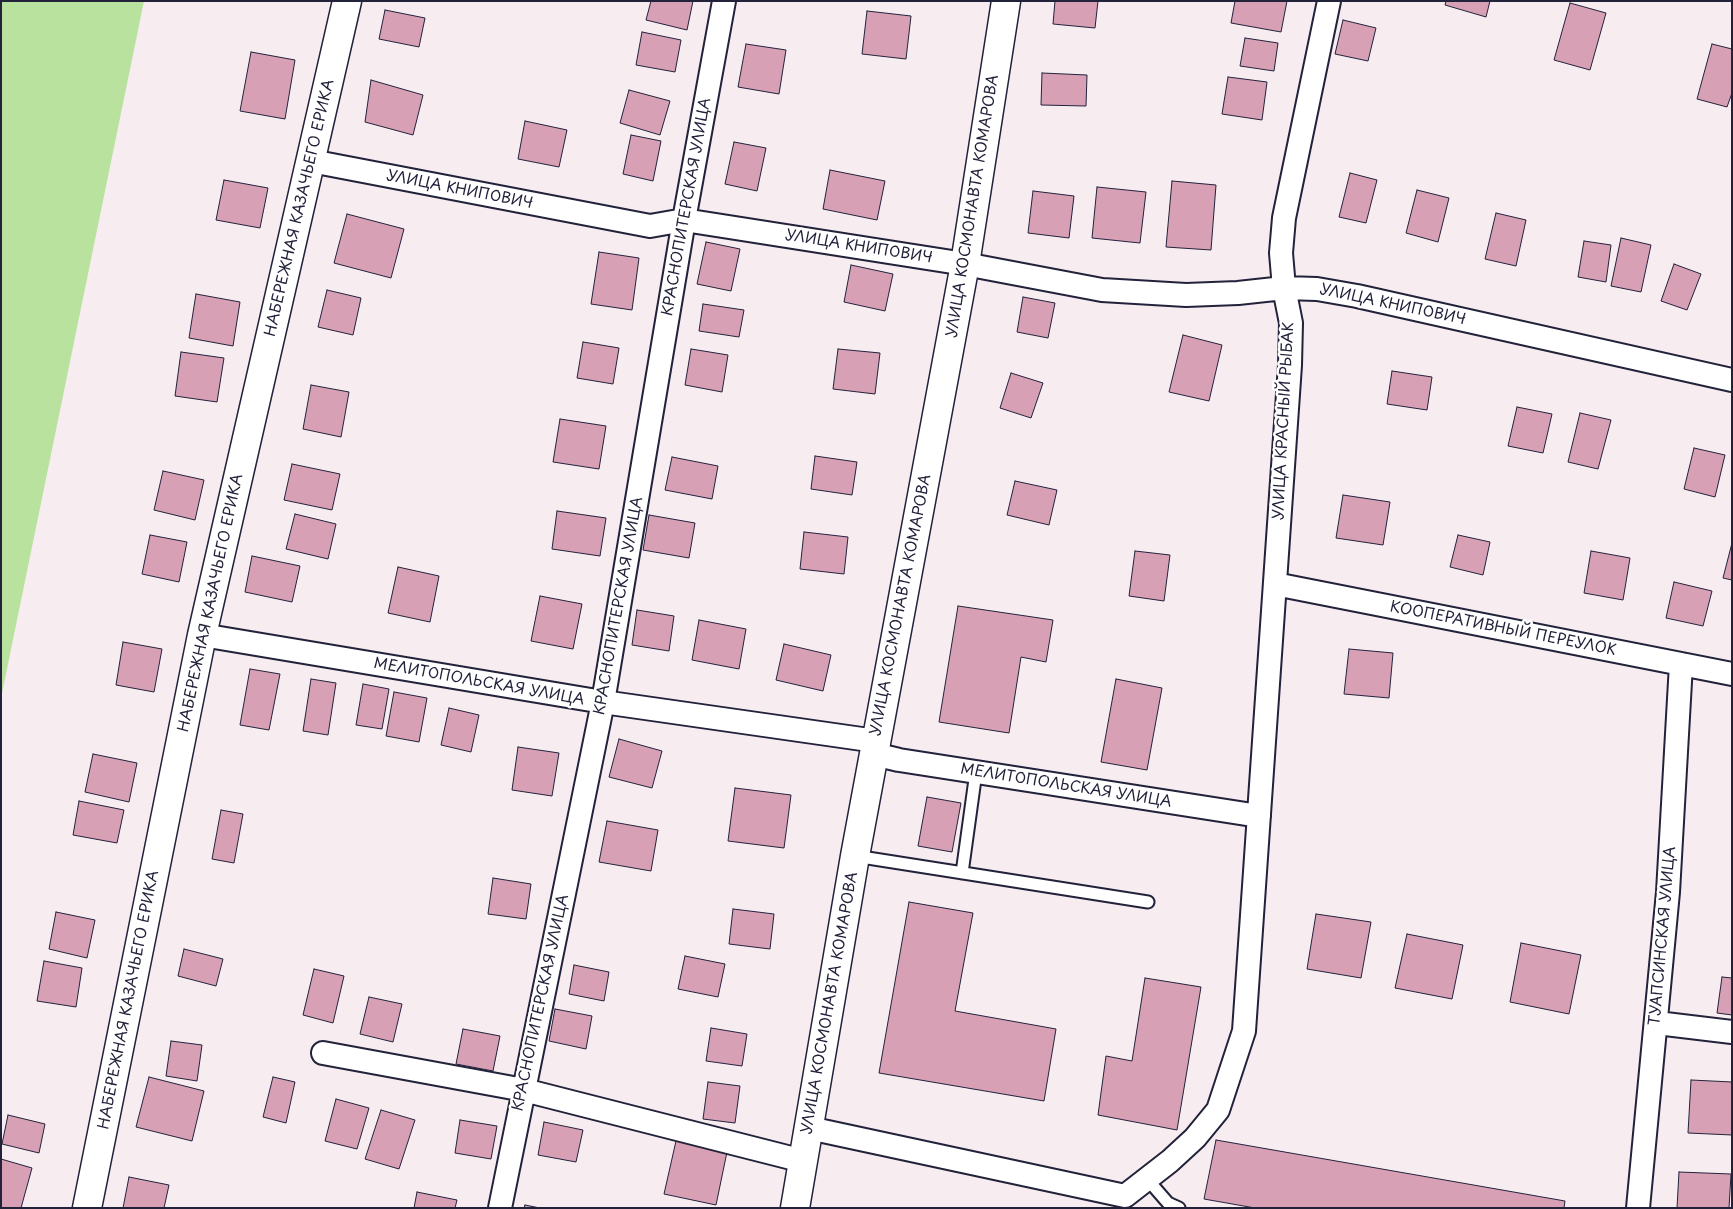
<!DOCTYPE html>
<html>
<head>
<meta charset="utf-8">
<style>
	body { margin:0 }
	#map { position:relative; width:1733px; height:1209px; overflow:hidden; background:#f7ecf0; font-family:"Playpen Sans",sans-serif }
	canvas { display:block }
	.frame { position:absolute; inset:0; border:2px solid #22223b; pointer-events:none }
</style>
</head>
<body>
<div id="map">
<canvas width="1733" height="1209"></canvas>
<div class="frame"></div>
</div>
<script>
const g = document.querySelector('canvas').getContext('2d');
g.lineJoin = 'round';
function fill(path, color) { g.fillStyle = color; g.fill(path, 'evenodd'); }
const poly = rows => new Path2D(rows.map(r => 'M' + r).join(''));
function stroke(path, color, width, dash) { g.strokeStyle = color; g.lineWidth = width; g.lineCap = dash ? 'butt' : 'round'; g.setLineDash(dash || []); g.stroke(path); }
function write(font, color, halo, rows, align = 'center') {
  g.font = font + ' "Playpen Sans",sans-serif'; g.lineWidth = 5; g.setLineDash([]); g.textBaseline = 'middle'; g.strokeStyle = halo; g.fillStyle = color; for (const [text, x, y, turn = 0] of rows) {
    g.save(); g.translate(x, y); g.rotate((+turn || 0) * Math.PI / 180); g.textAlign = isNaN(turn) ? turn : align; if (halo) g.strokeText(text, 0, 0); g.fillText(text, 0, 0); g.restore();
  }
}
fill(poly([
	[1,1,144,1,1,698]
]), '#b9e29e');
const building = poly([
	[651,1,693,1,687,30,646,20,651,1],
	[1055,1,1098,1,1095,28,1053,24,1055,1],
	[1235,1,1287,1,1281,32,1231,23,1235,1],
	[1446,1,1490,1,1486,17,1445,5,1446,1],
	[1570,3,1606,13,1590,70,1554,60,1570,3],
	[385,10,425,18,419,47,379,39,385,10],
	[867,11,911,16,906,59,862,54,867,11],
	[1343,20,1376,28,1368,61,1335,54,1343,20],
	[642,32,681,40,675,72,636,65,642,32],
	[1245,38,1278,43,1274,71,1240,66,1245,38],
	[746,44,786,50,779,94,738,87,746,44],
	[1712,44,1732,49,1732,93,1727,107,1697,99,1712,44],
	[251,52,295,60,285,119,240,111,251,52],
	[1042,73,1087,75,1086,106,1041,105,1042,73],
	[1228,77,1267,82,1262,120,1222,114,1228,77],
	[371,80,423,95,413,135,365,122,371,80],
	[629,90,670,101,660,135,620,123,629,90],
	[525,121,567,130,559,167,518,159,525,121],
	[631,135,661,141,653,181,623,174,631,135],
	[734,142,766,148,757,191,725,184,734,142],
	[830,170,885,181,877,220,823,209,830,170],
	[1350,173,1377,180,1366,223,1339,217,1350,173],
	[224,180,268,188,260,228,216,220,224,180],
	[1172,181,1216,185,1211,250,1166,247,1172,181],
	[1097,187,1146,192,1140,243,1092,238,1097,187],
	[1417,190,1449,198,1438,242,1406,233,1417,190],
	[1033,191,1074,196,1069,238,1028,233,1033,191],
	[1496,213,1526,220,1516,266,1485,259,1496,213],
	[347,214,404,229,391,278,334,263,347,214],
	[1621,238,1651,245,1641,292,1611,286,1621,238],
	[1584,241,1611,245,1606,282,1578,277,1584,241],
	[706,242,740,249,731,291,697,284,706,242],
	[599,252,639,258,632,310,591,304,599,252],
	[1674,264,1701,274,1687,310,1661,301,1674,264],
	[851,265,893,274,885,311,844,302,851,265],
	[327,290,361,298,353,335,318,327,327,290],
	[196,294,240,302,233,346,189,338,196,294],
	[1023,297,1055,303,1048,338,1017,332,1023,297],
	[703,304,744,310,739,337,699,331,703,304],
	[1183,335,1222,345,1209,401,1169,392,1183,335],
	[583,342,619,348,613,384,577,378,583,342],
	[691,349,728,355,722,392,685,385,691,349],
	[838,349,880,353,875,394,833,389,838,349],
	[181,352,224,358,217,402,175,396,181,352],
	[1392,371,1432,377,1427,410,1387,404,1392,371],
	[1011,373,1043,383,1031,418,1000,408,1011,373],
	[311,385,349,392,341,437,303,429,311,385],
	[1517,407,1552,414,1543,453,1508,446,1517,407],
	[1580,413,1611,420,1598,469,1568,462,1580,413],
	[560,419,606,426,599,469,553,462,560,419],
	[1694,448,1725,455,1715,497,1684,489,1694,448],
	[815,456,857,462,852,495,811,489,815,456],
	[672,457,718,466,712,499,665,490,672,457],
	[292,464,340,474,332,510,284,500,292,464],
	[163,471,204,480,195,520,154,510,163,471],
	[1015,481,1057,490,1049,525,1007,515,1015,481],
	[1343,495,1390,502,1383,545,1336,538,1343,495],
	[557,511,606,518,600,556,552,549,557,511],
	[295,514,336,524,328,559,286,549,295,514],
	[649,515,695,523,689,558,643,550,649,515],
	[804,532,848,537,844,574,800,569,804,532],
	[150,535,187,542,179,582,142,574,150,535],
	[1458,535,1490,542,1483,575,1450,567,1458,535],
	[1732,543,1732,580,1723,578,1732,543],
	[1135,551,1170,555,1164,601,1129,596,1135,551],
	[1591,551,1630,558,1623,600,1584,593,1591,551],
	[252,556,300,566,292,602,245,592,252,556],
	[398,567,439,576,430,622,388,613,398,567],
	[1674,582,1712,591,1703,626,1666,618,1674,582],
	[540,596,582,604,573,649,531,641,540,596],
	[958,606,1053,620,1046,662,1021,657,1009,733,939,722,958,606],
	[637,610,674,616,669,651,632,645,637,610],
	[699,620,746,629,739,669,692,660,699,620],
	[123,642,162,649,154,692,116,685,123,642],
	[784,644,831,655,823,691,776,680,784,644],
	[1349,649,1393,653,1389,698,1344,694,1349,649],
	[250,669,280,674,269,730,240,725,250,669],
	[311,679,336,683,328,735,303,731,311,679],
	[1116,679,1162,688,1147,770,1101,762,1116,679],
	[363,684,389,689,382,729,356,725,363,684],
	[394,692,427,698,419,742,386,736,394,692],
	[449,708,479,715,471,752,441,745,449,708],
	[619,739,662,751,652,788,609,777,619,739],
	[518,747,559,753,552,796,512,790,518,747],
	[93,754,137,763,129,802,85,792,93,754],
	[735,788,791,795,784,848,728,841,735,788],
	[927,797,961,803,952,852,918,846,927,797],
	[79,801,124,810,117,843,73,835,79,801],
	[221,810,243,814,234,863,212,859,221,810],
	[607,821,658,830,651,871,599,862,607,821],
	[493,878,531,884,526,919,488,914,493,878],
	[909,902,973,913,955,1011,1056,1029,1044,1101,879,1073,909,902],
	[733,909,774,914,770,949,729,944,733,909],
	[56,912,95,920,87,958,49,949,56,912],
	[1316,914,1371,922,1361,978,1307,969,1316,914],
	[1407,934,1463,945,1452,999,1395,988,1407,934],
	[1521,943,1581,955,1569,1014,1510,1002,1521,943],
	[184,949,223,959,216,986,178,976,184,949],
	[685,956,725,964,718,997,678,989,685,956],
	[44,961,82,968,76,1007,37,1001,44,961],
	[574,965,609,972,604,1001,569,994,574,965],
	[314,969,344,976,333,1023,303,1015,314,969],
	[1722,977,1732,978,1732,1015,1717,1013,1722,977],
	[1145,978,1201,987,1177,1130,1098,1115,1106,1056,1132,1061,1145,978],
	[369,997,402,1004,393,1042,360,1034,369,997],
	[555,1009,592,1016,586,1049,549,1041,555,1009],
	[711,1028,747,1034,742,1066,706,1061,711,1028],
	[463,1029,500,1036,493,1071,456,1064,463,1029],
	[171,1041,202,1045,197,1081,166,1076,171,1041],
	[149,1077,204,1091,192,1141,136,1127,149,1077],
	[273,1077,295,1082,286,1123,263,1117,273,1077],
	[1691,1080,1732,1082,1732,1135,1688,1133,1691,1080],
	[708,1082,740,1086,735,1123,703,1119,708,1082],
	[336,1099,369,1108,357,1149,325,1141,336,1099],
	[381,1110,415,1120,399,1169,365,1159,381,1110],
	[8,1115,45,1124,39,1153,2,1144,8,1115],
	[460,1120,497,1126,491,1159,455,1153,460,1120],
	[544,1122,583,1130,576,1162,538,1155,544,1122],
	[1216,1140,1565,1201,1564,1208,1255,1208,1204,1199,1216,1140],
	[676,1141,727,1152,716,1205,664,1194,676,1141],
	[1,1159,32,1168,21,1208,1,1208,1,1159],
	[1679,1172,1731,1174,1729,1208,1677,1208,1679,1172],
	[129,1177,169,1185,164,1208,123,1208,129,1177],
	[417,1192,457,1200,455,1208,414,1208,417,1192],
	[525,1205,540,1208,524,1208,525,1205]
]);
fill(building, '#d7a0b5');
stroke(building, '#22223b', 1);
const lane = poly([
	[855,856,1148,902],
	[962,873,976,772],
	[1148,1180,1168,1203,1179,1208]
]);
const street = poly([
	[311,161,650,226,684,220,965,264,1102,290,1186,295,1238,293,1284,288,1317,289,1357,296,1732,380],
	[1275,584,1732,674],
	[202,635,603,702,876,741],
	[874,754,899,760,1259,816],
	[1657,1023,1732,1032],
	[323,1053,524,1090,803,1161],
	[809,1128,1125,1196,1170,1161,1195,1138,1218,1110,1244,1031,1290,365,1291,323,1284,288,1281,253,1284,218,1329,1],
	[500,1208,603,702,684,220,724,1],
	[1638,1208,1668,892,1681,664]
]);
const secondary = poly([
	[87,1208,202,635,347,1],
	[795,1208,855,856,965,264,1006,1]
]);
stroke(lane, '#22223b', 15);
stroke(street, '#22223b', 26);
stroke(secondary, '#22223b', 31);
stroke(lane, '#fff', 11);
stroke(street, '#fff', 22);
stroke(secondary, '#fff', 28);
write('15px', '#22223b', '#fff', [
	["УЛИЦА КНИПОВИЧ",460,190,11],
	["УЛИЦА КОСМОНАВТА КОМАРОВА",973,206,-81],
	["КРАСНОПИТЕРСКАЯ УЛИЦА",687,207,-80],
	["НАБЕРЕЖНАЯ КАЗАЧЬЕГО ЕРИКА",300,208,-77],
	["УЛИЦА КНИПОВИЧ",859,247,9],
	["УЛИЦА КНИПОВИЧ",1393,305,12],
	["УЛИЦА КРАСНЫЙ РЫБАК",1284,421,-87],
	["НАБЕРЕЖНАЯ КАЗАЧЬЕГО ЕРИКА",211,603,-78],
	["УЛИЦА КОСМОНАВТА КОМАРОВА",901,605,-79],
	["КРАСНОПИТЕРСКАЯ УЛИЦА",619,606,-80],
	["КООПЕРАТИВНЫЙ ПЕРЕУЛОК",1503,629,11],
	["МЕЛИТОПОЛЬСКАЯ УЛИЦА",479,682,10],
	["МЕЛИТОПОЛЬСКАЯ УЛИЦА",1066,786,9],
	["ТУАПСИНСКАЯ УЛИЦА",1663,936,-85],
	["НАБЕРЕЖНАЯ КАЗАЧЬЕГО ЕРИКА",129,1000,-79],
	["КРАСНОПИТЕРСКАЯ УЛИЦА",541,1003,-78],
	["УЛИЦА КОСМОНАВТА КОМАРОВА",830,1003,-80]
]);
</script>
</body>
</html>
